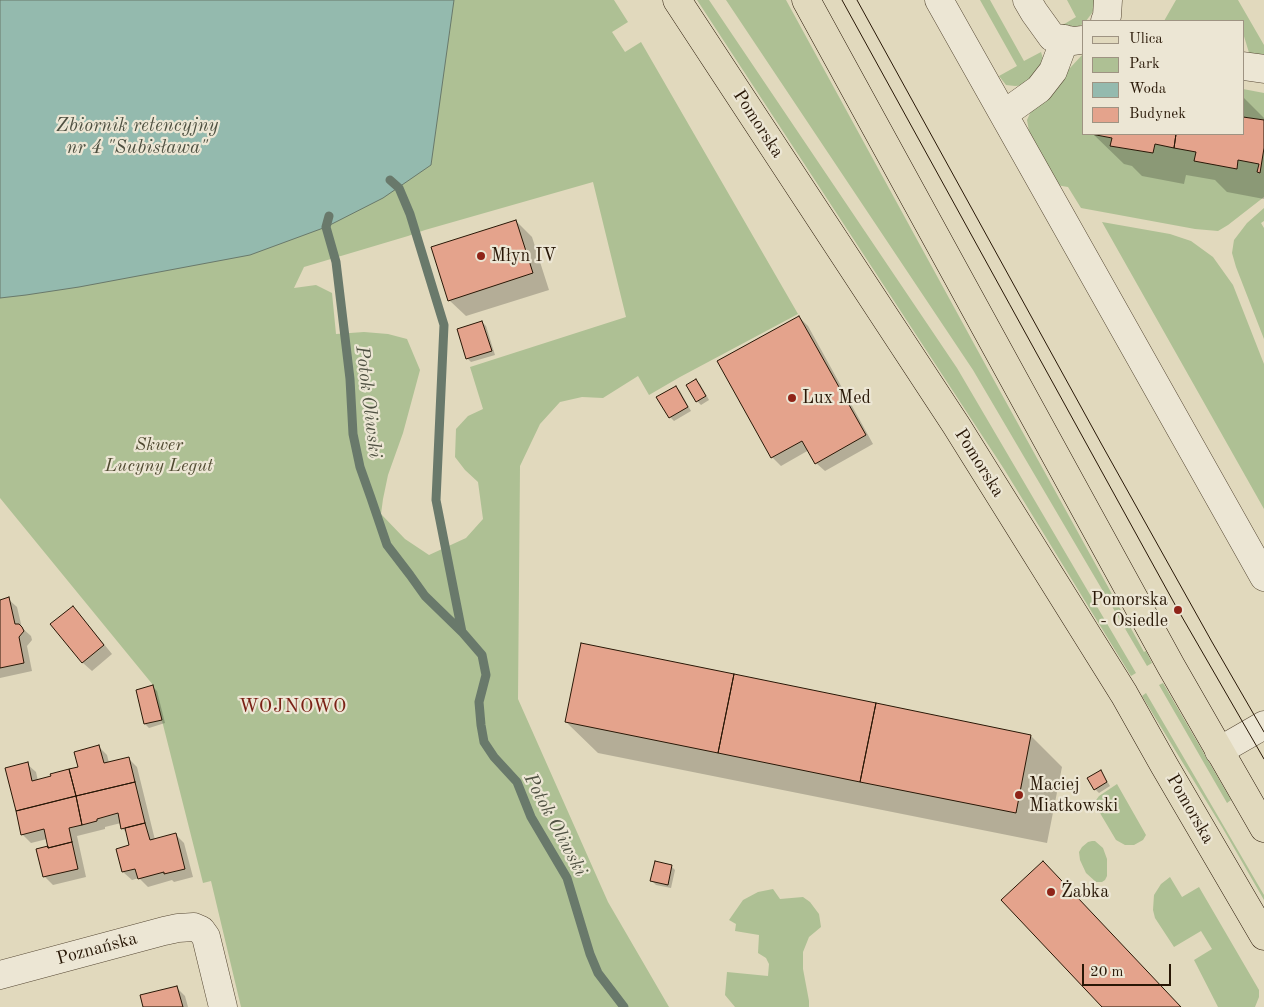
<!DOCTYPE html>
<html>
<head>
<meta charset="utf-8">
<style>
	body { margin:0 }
	#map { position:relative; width:1264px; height:1007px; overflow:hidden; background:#e1d9bd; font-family:"Old Standard TT",serif }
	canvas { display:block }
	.legend { position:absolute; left:1082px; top:20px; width:162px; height:115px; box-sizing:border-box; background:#ece6d4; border:1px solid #9e9382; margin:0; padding:6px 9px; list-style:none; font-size:15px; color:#281706 }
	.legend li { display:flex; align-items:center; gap:10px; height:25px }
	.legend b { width:25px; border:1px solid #9e9382 }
	.scale { position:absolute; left:1082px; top:964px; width:89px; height:22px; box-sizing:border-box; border:2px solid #281706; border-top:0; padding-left:6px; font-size:15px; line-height:18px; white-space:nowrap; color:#281706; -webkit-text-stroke:4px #ece6d4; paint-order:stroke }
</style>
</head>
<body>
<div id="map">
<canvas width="1264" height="1007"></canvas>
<ul class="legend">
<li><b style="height:6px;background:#e1d9bd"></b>Ulica</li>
<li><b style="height:14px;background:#aec094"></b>Park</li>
<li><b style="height:14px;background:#94baae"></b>Woda</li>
<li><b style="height:14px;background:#e4a38c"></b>Budynek</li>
</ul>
<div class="scale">20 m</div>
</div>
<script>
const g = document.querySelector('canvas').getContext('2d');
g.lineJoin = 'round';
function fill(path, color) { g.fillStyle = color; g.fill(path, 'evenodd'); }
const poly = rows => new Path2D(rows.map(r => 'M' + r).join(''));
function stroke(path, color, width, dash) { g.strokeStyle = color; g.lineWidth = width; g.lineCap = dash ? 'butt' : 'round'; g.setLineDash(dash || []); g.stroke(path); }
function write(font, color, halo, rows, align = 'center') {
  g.font = font + ' "Old Standard TT",serif'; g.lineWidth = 4.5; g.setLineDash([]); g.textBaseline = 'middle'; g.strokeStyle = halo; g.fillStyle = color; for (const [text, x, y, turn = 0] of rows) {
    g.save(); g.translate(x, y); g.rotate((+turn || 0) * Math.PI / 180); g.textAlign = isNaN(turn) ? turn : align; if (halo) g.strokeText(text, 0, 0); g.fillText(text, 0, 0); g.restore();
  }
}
fill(poly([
	[0,0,614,0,628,22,612,32,625,52,641,42,798,314,680,377,649,395,638,376,603,398,582,397,560,402,540,424,520,466,518,699,608,902,669,1007,241,1007,211,881,203,883,153,685,0,498],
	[593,182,626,317,470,367,483,409,468,416,456,429,455,457,465,470,478,482,483,519,466,538,429,555,405,539,381,514,383,499,388,475,403,433,420,370,407,339,388,334,364,332,336,334,332,293,316,285,294,288,304,267,408,236,425,230],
	[697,0,709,0,957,368,1136,673,1131,676,1004,469],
	[726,0,786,0,990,373,1144,652,1146,651,1152,663,1147,666,973,370],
	[980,0,990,0,1024,61,1041,52,1044,62,1026,85,1015,86,1006,85,999,76,1017,66],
	[1067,0,1096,0,1097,1,1092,13,1086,21,1083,21,1083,24,1069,31,1056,29,1076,17],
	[1176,0,1238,0,1264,45,1264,58,1250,56,1243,33,1243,21,1164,21],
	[1083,54,1083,134,1091,134,1112,138,1110,146,1153,153,1155,144,1196,152,1195,161,1237,169,1238,160,1259,164,1257,172,1259,173,1264,148,1264,197,1228,225,1218,231,1195,229,1081,208,1068,187,1056,185,1029,131,1027,120,1032,109],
	[1243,89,1264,93,1264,120,1243,117],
	[1264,208,1264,221,1261,223,1264,228,1264,339,1236,267,1232,253,1234,240,1247,223],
	[1102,222,1170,234,1191,241,1213,257,1233,285,1264,364,1264,509],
	[1163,683,1231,800,1227,803,1159,685],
	[1146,693,1264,895,1264,900,1222,827,1142,696],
	[1117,784,1146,835,1143,840,1134,845,1125,845,1116,840,1094,803,1099,796],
	[1092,841,1095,841,1103,848,1107,859,1107,876,1105,880,1102,882,1096,882,1086,873,1080,860,1079,852,1082,847,1088,842],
	[1170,877,1182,897,1199,887,1259,990,1259,997,1255,1007,1218,1007,1194,960,1212,949,1201,931,1174,947,1155,918,1153,910,1154,895,1161,884],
	[773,889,780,899,803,897,810,902,819,914,821,927,809,937,803,952,803,969,809,1001,809,1007,735,1007,725,995,727,972,768,976,769,964,766,958,758,953,759,935,735,931,736,924,729,920,743,900,758,892]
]), '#aec094');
const water = poly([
	[0,0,454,0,431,165,383,198,326,227,250,255,79,287,26,295,0,298,0,0]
]);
fill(water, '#94baae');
stroke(water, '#69796b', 1);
fill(poly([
	[1243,97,1264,118,1264,199,1227,192,1215,180,1186,175,1184,184,1142,176,1132,166,1124,164,1093,134,1243,134],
	[516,221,532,237,549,290,466,316,449,300],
	[799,317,808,326,873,444,825,471,816,463,809,450,781,466,772,457,719,362],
	[482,322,486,326,495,355,471,362,467,358],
	[696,381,700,384,709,400,701,405,697,401,688,385],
	[676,387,680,391,691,411,674,421,670,417],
	[8,599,17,607,22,628,31,636,32,640,27,646,32,671,0,678,0,601],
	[73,608,81,616,112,654,92,671,83,663,52,625],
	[153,687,157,691,165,723,149,728,145,724],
	[566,722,1031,736,1062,767,1047,843,598,753],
	[99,747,107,755,109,763,128,758,137,767,155,840,176,835,184,843,193,877,174,882,172,880,148,887,139,878,132,880,123,872,118,849,131,846,128,834,123,829,121,823,105,827,105,829,77,836,86,877,53,885,45,877,38,850,49,847,47,839,31,843,22,834,27,764,36,772,38,781,79,768],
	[1100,772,1104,776,1110,786,1099,793,1095,789],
	[671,866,675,870,671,888,656,885,652,881],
	[176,987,185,996,188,1007,145,1007]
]), '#0003');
stroke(poly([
	[390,180,399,188,410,214,444,325,436,500,462,632],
	[329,216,326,227,336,262,350,379,353,434,360,467,371,498,387,545,410,575,425,596,463,633,482,655,486,675,479,702,481,725,484,742,494,757,517,782,531,817,567,878,590,954,598,973,624,1007]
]), '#69796b', 9);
const building = poly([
	[1243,117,1264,120,1264,148,1260,173,1257,172,1259,164,1238,160,1237,169,1194,161,1196,152,1174,148,1176,134,1243,134,1243,117],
	[1091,134,1176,134,1174,148,1155,144,1153,153,1110,146,1112,138,1091,134],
	[516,220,533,273,448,301,431,247,516,220],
	[799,316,866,435,815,464,802,441,771,458,717,361,799,316],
	[482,321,492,351,466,359,457,329,482,321],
	[696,379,706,396,696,402,686,385,696,379],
	[676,386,688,407,669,418,656,397,676,386],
	[9,597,15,624,19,624,22,627,24,631,19,637,24,663,0,668,0,600,9,597],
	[73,606,104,645,82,663,50,624,73,606],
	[581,643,734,674,718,753,565,722,581,643],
	[734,674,876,703,860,782,718,753,734,674],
	[153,685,162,720,144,724,136,690,153,685],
	[876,703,1031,735,1016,813,860,782,876,703],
	[99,745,104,763,129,757,135,782,76,796,69,769,78,767,74,752,99,745],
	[28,762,32,781,51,776,50,774,69,769,76,796,16,811,5,768,28,762],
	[1101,770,1107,782,1094,790,1087,778,1101,770],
	[135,782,145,823,121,829,118,813,97,819,97,821,82,825,76,796,135,782],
	[76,796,82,825,69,828,72,842,48,848,44,829,21,835,16,811,76,796],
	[145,823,150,840,176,833,185,869,164,874,164,872,138,879,135,869,122,872,116,849,129,845,125,828,145,823],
	[72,842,78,869,43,877,36,849,48,846,48,848,72,842],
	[655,861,672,865,668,885,650,881,655,861],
	[1043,861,1181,1007,1102,1007,1001,900,1043,861],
	[177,986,183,1007,143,1007,140,995,177,986]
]);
fill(building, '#e4a38c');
stroke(building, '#281706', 1);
const minor = poly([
	[939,0,1264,577],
	[1027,0,1034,12,1052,37,1074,41,1081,40],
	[1105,21,1107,16,1108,0],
	[1243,66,1264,69],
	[1004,114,1039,89,1053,71,1065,39],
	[1219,751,1264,725],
	[0,975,164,931,178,928,194,927,201,930,206,937,223,1007]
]);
const major = poly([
	[677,0,956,425,1124,694,1164,765,1264,936],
	[806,0,1171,666,1264,828]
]);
stroke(minor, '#564834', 29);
stroke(major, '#281706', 29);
stroke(minor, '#ece6d4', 28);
stroke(major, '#e1d9bd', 28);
stroke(poly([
	[842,0,1178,610,1264,759],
	[857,0,1102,445,1212,642,1264,732]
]), '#281706', 1);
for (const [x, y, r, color] of [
	[481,256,5,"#8f2418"],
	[792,398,5,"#8f2418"],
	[1178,610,5,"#8f2418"],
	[1019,795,5,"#8f2418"],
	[1051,892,5,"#8f2418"]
]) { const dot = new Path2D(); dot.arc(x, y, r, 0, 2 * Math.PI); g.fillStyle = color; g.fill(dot); stroke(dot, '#ece6d4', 2); }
write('18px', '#281706', '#ece6d4', [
	["Pomorska",758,124,57],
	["Pomorska",979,463,58],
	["Pomorska",1190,809,60],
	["Poznańska",97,949,-15]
]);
write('18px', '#281706', '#ece6d4', [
	["Młyn IV",491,256],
	["Lux Med",802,398],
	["Pomorska",1168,600,"right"],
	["- Osiedle",1168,621,"right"],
	["Maciej",1029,785],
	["Miatkowski",1029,806],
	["Żabka",1061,892]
], 'left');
write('italic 18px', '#504a31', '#ece6d4', [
	["Skwer",159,445],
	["Lucyny Legut",159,466]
]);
write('italic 19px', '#4e5041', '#ece6d4', [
	["Zbiornik retencyjny",137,126],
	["nr 4 \"Subisława\"",137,148],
	["Potok Oliwski",368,402,83],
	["Potok Oliwski",555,825,62]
]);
g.letterSpacing = '1px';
write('19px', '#7a1f14', '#ece6d4', [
	["WOJNOWO",293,707]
]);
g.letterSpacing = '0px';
</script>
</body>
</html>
